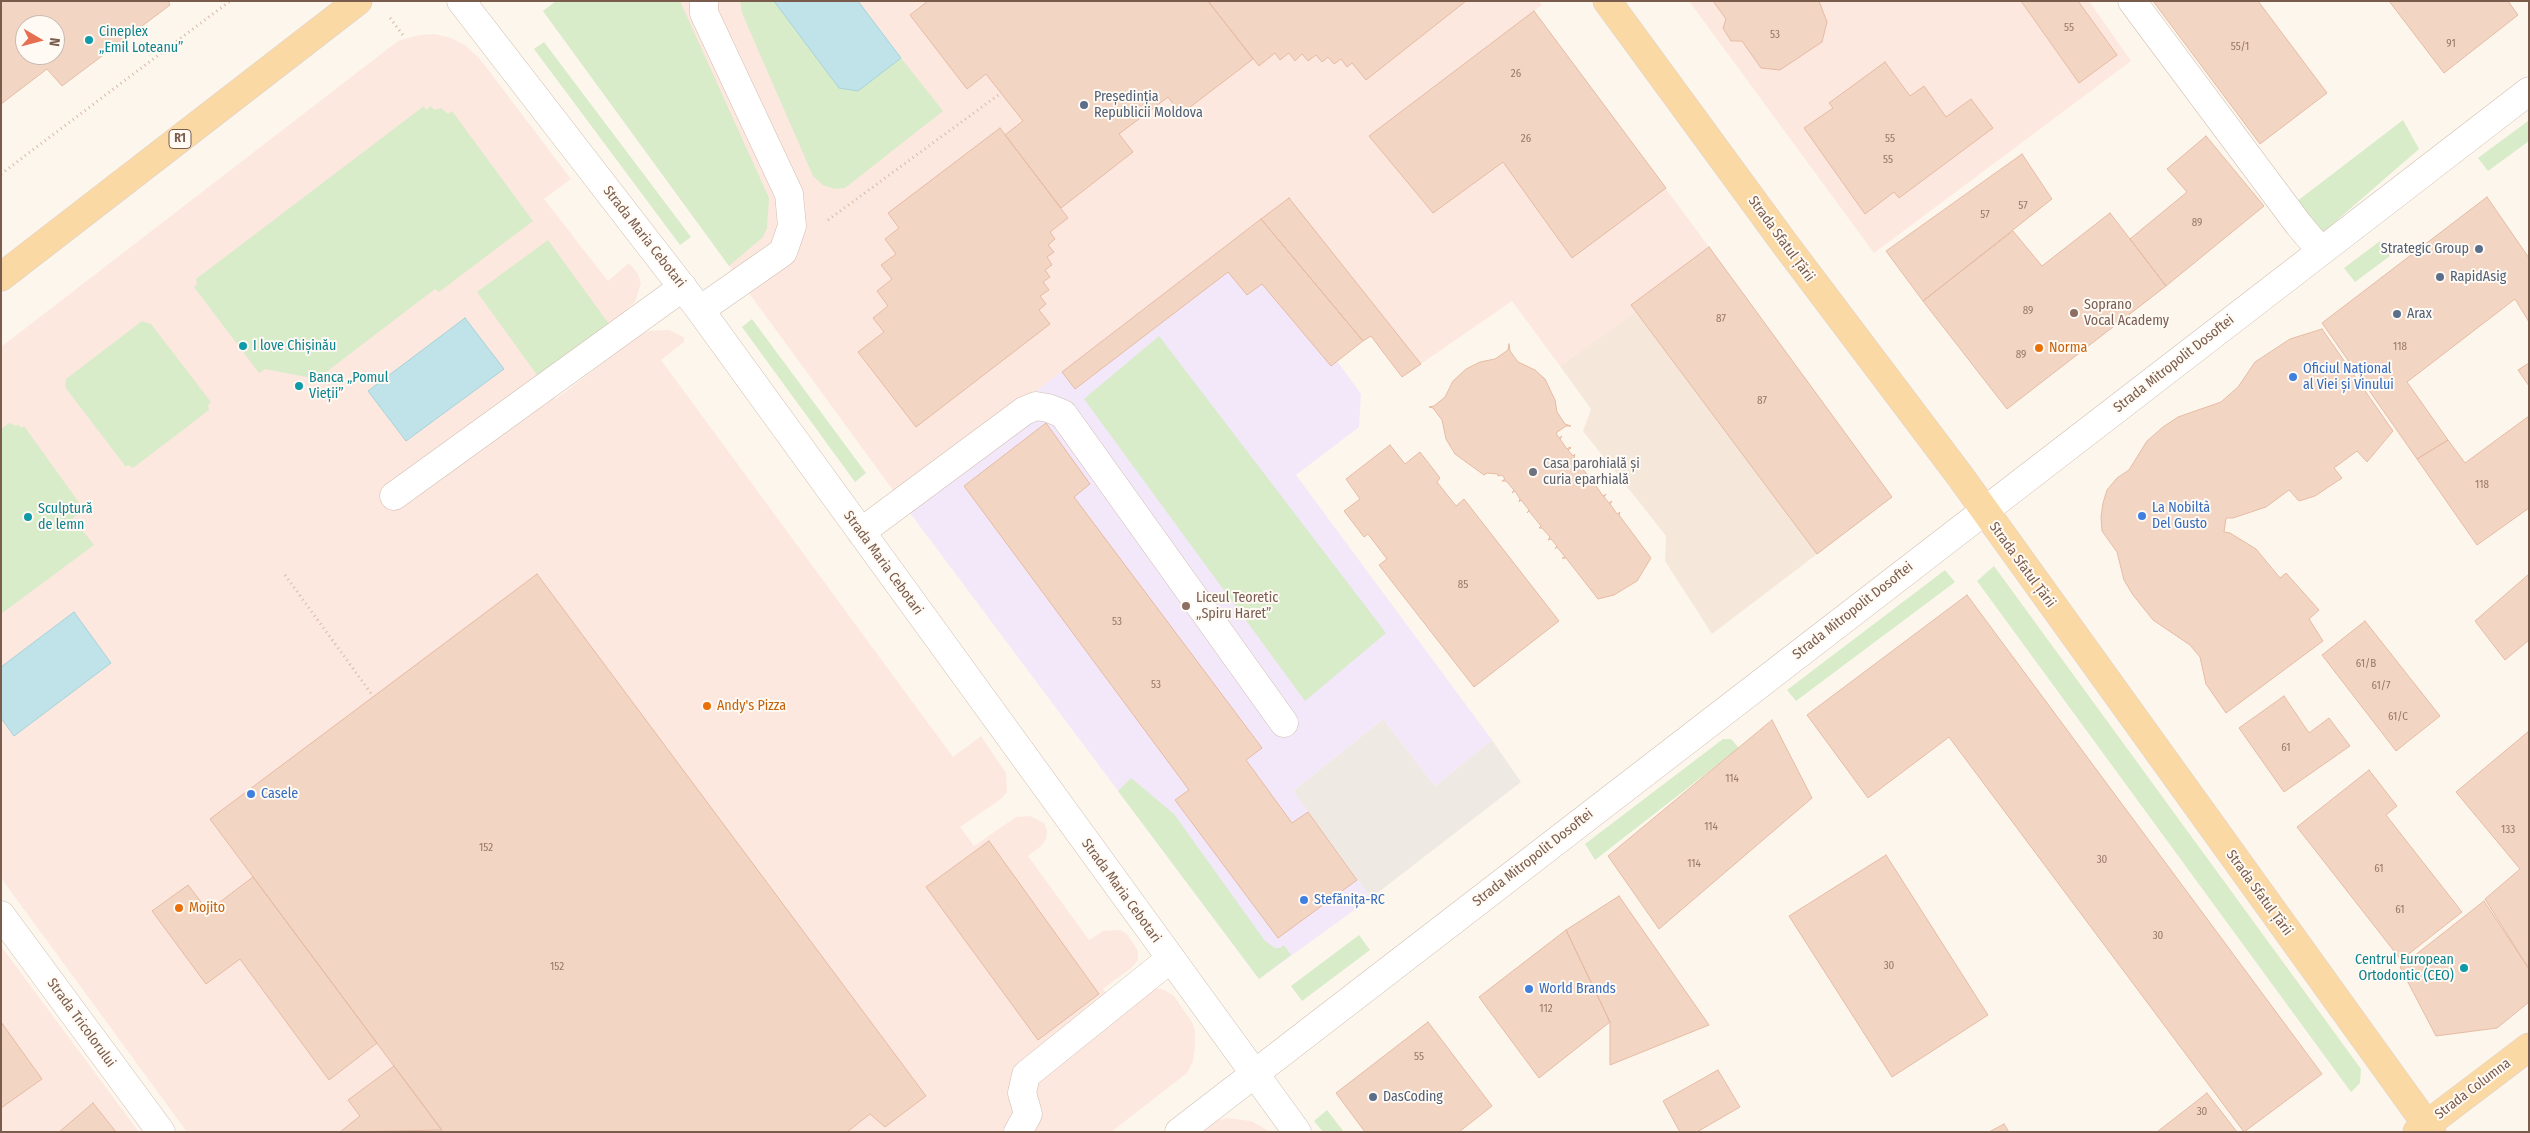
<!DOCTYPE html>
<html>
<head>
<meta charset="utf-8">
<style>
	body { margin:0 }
	#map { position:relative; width:2530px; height:1133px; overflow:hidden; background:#fdf6ec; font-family:"Fira Sans Condensed",sans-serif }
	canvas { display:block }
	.frame { position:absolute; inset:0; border:2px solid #7a5c4d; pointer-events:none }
	.north { position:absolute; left:15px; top:15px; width:50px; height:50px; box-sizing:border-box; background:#fffaf3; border:1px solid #cabbb1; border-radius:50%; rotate:98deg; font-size:14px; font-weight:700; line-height:20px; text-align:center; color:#7a5c4d }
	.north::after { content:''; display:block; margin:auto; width:18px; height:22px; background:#e76f51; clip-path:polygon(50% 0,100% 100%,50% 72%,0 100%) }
</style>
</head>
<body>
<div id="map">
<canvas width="2530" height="1133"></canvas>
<div class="frame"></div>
<div class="north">N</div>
</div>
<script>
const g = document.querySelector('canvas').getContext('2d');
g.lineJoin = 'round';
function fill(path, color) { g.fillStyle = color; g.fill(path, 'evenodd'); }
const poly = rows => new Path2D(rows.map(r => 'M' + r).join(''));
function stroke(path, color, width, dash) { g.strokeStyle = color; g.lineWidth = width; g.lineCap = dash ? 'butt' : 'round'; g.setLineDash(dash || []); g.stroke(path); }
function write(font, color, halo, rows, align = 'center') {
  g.font = font + ' "Fira Sans Condensed",sans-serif'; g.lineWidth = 4; g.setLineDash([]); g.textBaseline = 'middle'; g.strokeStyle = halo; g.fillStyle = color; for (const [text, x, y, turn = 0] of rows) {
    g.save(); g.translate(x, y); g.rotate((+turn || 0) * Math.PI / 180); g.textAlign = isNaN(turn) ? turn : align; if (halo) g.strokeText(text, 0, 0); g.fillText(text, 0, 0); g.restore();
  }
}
fill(poly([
	[1709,247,1892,497,1712,634,1665,561,1666,536,1583,431,1591,409,1560,366,1636,311]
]), '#f5e8da');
fill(poly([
	[556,1,1539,1,1542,5,1534,11,1709,247,1637,311,1560,366,1512,301,1402,377,1371,336,1261,219,908,490,895,493,543,11],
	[1689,1,2089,1,2131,61,1874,253],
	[435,34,451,38,465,45,480,59,571,179,544,199,608,281,629,263,638,274,641,283,635,302,623,313,538,376,556,399,637,337,649,331,669,330,684,337,684,342,661,360,953,757,981,736,1006,773,1007,792,1001,799,960,827,974,846,1016,817,1030,816,1044,823,1047,830,1046,839,1041,846,1028,856,1089,940,1103,931,1120,930,1127,934,1138,951,1138,960,1131,968,1103,989,1118,1010,1156,988,1165,990,1174,996,1192,1022,1195,1031,1195,1047,1193,1061,1187,1073,1111,1132,187,1132,1,878,1,347,398,41,419,35],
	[1,946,139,1132,1,1132],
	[1227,1118,1251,1121,1271,1132,1196,1132,1214,1121]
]), '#fde8e0');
fill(poly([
	[1383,719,1435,786,1492,740,1521,782,1371,898,1293,791]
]), '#efe9e4');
fill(poly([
	[1261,219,1363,341,1337,361,1361,394,1359,427,1296,475,1492,740,1435,786,1383,719,1293,791,1371,898,1259,979,895,493,908,489]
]), '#f3e8fa');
fill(poly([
	[556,1,680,1,769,198,767,228,763,237,729,266,543,11],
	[740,1,774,1,839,88,858,91,901,58,943,111,845,188,834,189,823,185,813,176,742,13],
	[544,42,691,237,680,245,534,49],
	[424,106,426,110,431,106,434,110,441,108,448,114,452,111,533,221,439,292,435,289,317,379,265,369,259,373,194,287,197,285,196,279],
	[2403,120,2419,149,2320,235,2296,202],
	[2528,121,2529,141,2488,171,2478,158],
	[548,240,609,324,537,375,477,292],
	[2380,241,2390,256,2355,282,2344,268],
	[752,319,866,473,855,482,742,327],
	[142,321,151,324,211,402,208,405,209,410,133,468,128,465,126,467,65,387,66,379],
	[1159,336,1386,633,1305,701,1084,399],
	[9,423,16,426,18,424,21,428,24,426,80,504,77,510,80,512,73,518,94,545,1,614,1,429],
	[1994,566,2361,1069,2360,1083,2351,1092,1977,581],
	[1945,570,1955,582,1796,701,1787,690],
	[1723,739,1731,739,1739,748,1595,860,1585,844],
	[1131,778,1174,814,1265,941,1275,948,1280,948,1284,945,1291,955,1259,979,1118,791],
	[1359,935,1370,950,1302,1001,1291,986],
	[1327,1110,1344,1132,1323,1132,1314,1121]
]), '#d8ecc9');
const water = poly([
	[774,1,858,1,901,58,858,91,839,88,774,1],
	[465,318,504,369,406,441,368,391,465,318],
	[74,612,111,663,14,736,1,718,1,667,74,612]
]);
fill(water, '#bfe3e8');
stroke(water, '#a5d3da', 1);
const building = poly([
	[1,1,168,1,170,5,62,86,47,69,1,104,1,1],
	[25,25,55,25,55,55,25,55,25,25],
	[928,1,1208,1,1253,59,1181,114,1168,97,1119,134,1133,152,1061,208,1005,135,1023,121,986,74,967,89,910,15,928,1],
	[1208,1,1466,1,1366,80,1352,63,1347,67,1341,59,1334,64,1328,57,1322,62,1316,55,1308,61,1302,54,1295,61,1289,53,1280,60,1275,53,1259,66,1208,1],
	[1713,1,1819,1,1827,22,1822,42,1780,70,1761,68,1742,41,1731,41,1723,28,1726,19,1713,1],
	[2021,1,2078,1,2117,55,2079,83,2021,1],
	[2153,1,2258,1,2327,93,2260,144,2153,1],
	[2389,1,2508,1,2518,15,2444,73,2389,1],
	[1534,11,1666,188,1572,258,1503,162,1433,213,1369,136,1534,11],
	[1885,62,1910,96,1924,86,1946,117,1971,99,1993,128,1899,198,1894,192,1865,214,1804,128,1833,108,1829,103,1885,62],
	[1000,128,1068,218,1050,232,1055,239,1048,245,1054,252,1047,257,1052,265,1045,270,1050,277,1043,282,1049,290,1040,296,1046,304,1039,310,1050,324,916,427,858,352,884,332,873,318,888,306,877,291,892,279,881,265,896,254,885,239,899,228,888,213,1000,128],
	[2206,136,2264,206,2166,286,2130,239,2187,192,2167,169,2206,136],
	[2022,154,2052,199,1923,301,1886,251,2022,154],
	[2487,197,2529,258,2529,322,2515,299,2407,382,2448,440,2417,459,2322,323,2487,197],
	[1289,198,1421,364,1402,377,1371,336,1363,341,1261,219,1289,198],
	[2110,213,2166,286,2007,409,1923,301,2013,231,2042,266,2110,213],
	[1261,219,1363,341,1331,366,1262,284,1247,295,1228,272,1075,389,1062,372,1261,219],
	[1709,247,1892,497,1817,554,1631,305,1709,247],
	[2322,329,2393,431,2367,462,2357,451,2334,468,2342,478,2315,496,2299,501,2289,490,2266,507,2233,518,2226,518,2224,532,2230,533,2256,549,2280,578,2286,573,2319,610,2309,619,2323,641,2226,713,2206,684,2200,657,2190,645,2153,620,2133,595,2124,580,2117,552,2102,531,2101,517,2103,503,2107,490,2117,478,2129,470,2147,441,2163,427,2178,417,2221,402,2238,387,2255,362,2290,339,2322,329],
	[1509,344,1510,351,1518,362,1535,370,1545,379,1555,400,1557,412,1565,424,1571,426,1566,426,1556,433,1559,438,1562,436,1560,439,1567,449,1570,447,1571,448,1568,450,1573,456,1575,454,1574,457,1582,467,1584,465,1582,468,1595,485,1597,483,1596,486,1603,496,1606,494,1604,497,1609,503,1612,501,1610,504,1617,514,1620,512,1619,515,1651,558,1637,581,1614,595,1598,599,1566,558,1562,558,1565,557,1557,547,1555,549,1557,546,1551,539,1548,540,1550,537,1542,528,1539,528,1541,526,1529,511,1527,513,1529,510,1521,500,1519,502,1520,499,1515,491,1512,493,1514,490,1506,481,1502,481,1505,479,1502,475,1498,476,1498,474,1487,473,1484,475,1455,454,1446,439,1442,420,1433,408,1429,407,1434,406,1445,397,1453,381,1466,369,1480,362,1495,359,1508,350,1509,344],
	[2529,363,2529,386,2518,370,2529,363],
	[2529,416,2529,508,2477,545,2417,459,2448,440,2465,463,2529,416],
	[1046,423,1090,484,1074,497,1262,748,1246,760,1292,823,1308,812,1357,880,1278,938,1175,800,1189,790,964,486,1046,423],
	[1390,445,1405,464,1420,452,1440,478,1437,482,1456,506,1464,499,1559,621,1474,687,1379,565,1387,559,1368,534,1364,537,1344,511,1360,499,1346,479,1390,445],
	[537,574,926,1096,885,1127,870,1114,847,1132,443,1132,210,819,537,574],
	[2529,574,2529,640,2505,660,2475,621,2529,574],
	[1967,595,2322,1074,2244,1132,1949,737,1868,798,1807,715,1967,595],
	[2365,621,2440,716,2396,751,2322,655,2365,621],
	[2284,696,2309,733,2329,718,2350,746,2284,792,2239,728,2284,696],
	[1772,720,1812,798,1659,929,1608,856,1772,720],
	[2529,731,2529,969,2485,899,2520,869,2456,792,2529,731],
	[2369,770,2397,806,2386,815,2462,912,2401,960,2297,827,2369,770],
	[989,841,1099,994,1038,1040,926,887,989,841],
	[1886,855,1988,1015,1892,1077,1789,916,1886,855],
	[253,877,377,1043,329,1080,240,959,206,984,152,911,188,885,208,911,253,877],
	[1619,896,1709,1025,1610,1065,1610,1022,1566,930,1619,896],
	[2484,901,2529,969,2529,1002,2497,1028,2436,1036,2400,967,2484,901],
	[1566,930,1610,1022,1539,1078,1479,997,1566,930],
	[1,1022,42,1079,1,1108,1,1022],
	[1428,1022,1492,1106,1459,1132,1365,1132,1336,1093,1428,1022],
	[394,1066,442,1130,340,1132,360,1116,348,1100,394,1066],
	[1718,1070,1740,1107,1697,1132,1680,1132,1663,1101,1718,1070],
	[2207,1093,2237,1132,2157,1132,2207,1093],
	[93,1103,116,1132,59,1132,93,1103],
	[2004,1124,2009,1132,1989,1132,2004,1124]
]);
fill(building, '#f3d5c3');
stroke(building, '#e6bba3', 1);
const minor = poly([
	[461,1,700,310,1297,1132],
	[2132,1,2299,225,2321,251],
	[700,310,783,252,792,226,789,194,704,13,704,1],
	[394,496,683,287],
	[861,532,1024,411,1036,406,1048,408,1063,414,1284,723],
	[1,915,161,1132],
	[1018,1132,1028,1114,1022,1093,1026,1075,1170,959],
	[1179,1132,2529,91]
]);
const major = poly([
	[1607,1,1785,244,1960,476,2432,1132],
	[1,277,358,1],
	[2417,1132,2529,1047]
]);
stroke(minor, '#d1beb0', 29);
stroke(major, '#dad1cd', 29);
stroke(poly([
	[390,18,405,38],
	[1,174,230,1],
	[828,220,1001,93],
	[285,575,373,696]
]), '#d9b8a5', 3, [1, 4]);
stroke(minor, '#fff', 28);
stroke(major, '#fbd9a5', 28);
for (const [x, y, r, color] of [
	[89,40,5,"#0f9aa8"],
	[1084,105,5,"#5c6f8a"],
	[2479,249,5,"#5c6f8a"],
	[2440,277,5,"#5c6f8a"],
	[2074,313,5,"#8d6e63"],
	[2397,314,5,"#5c6f8a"],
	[243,346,5,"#0f9aa8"],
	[2039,348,5,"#e8710a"],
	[2293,377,5,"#3f7fe0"],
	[299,386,5,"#0f9aa8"],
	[1533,472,5,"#6b7280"],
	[2142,516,5,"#3f7fe0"],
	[28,517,5,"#0f9aa8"],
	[1186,606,5,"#8d6e63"],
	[707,706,5,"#e8710a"],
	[251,794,5,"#3f7fe0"],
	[1304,900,5,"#3f7fe0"],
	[179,908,5,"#e8710a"],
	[2464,968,5,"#0f9aa8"],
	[1529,989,5,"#3f7fe0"],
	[1373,1097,5,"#5c6f8a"]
]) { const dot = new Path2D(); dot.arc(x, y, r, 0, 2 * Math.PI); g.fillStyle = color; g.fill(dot); stroke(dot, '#fffaf3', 2); }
write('11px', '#987a6a', null, [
	["55",2069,28],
	["53",1775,35],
	["91",2451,44],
	["55/1",2240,47],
	["26",1516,74],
	["26",1526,139],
	["55",1890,139],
	["55",1888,160],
	["57",2023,206],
	["57",1985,215],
	["89",2197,223],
	["89",2028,311],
	["87",1721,319],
	["118",2400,347],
	["89",2021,355],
	["87",1762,401],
	["118",2482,485],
	["85",1463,585],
	["53",1117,622],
	["61/B",2366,664],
	["53",1156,685],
	["61/7",2381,686],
	["61/C",2398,717],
	["61",2286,748],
	["114",1732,779],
	["114",1711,827],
	["133",2508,830],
	["152",486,848],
	["30",2102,860],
	["114",1694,864],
	["61",2379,869],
	["61",2400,910],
	["30",2158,936],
	["30",1889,966],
	["152",557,967],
	["112",1546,1009],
	["55",1419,1057],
	["30",2202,1112]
]);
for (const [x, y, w] of [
	[180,139,22]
]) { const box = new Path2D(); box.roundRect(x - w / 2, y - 9.5, w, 19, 4); g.fillStyle = '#fffaf3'; g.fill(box); stroke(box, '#7a5c4d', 1); }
write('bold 12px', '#7a5c4d', null, [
	["R1",180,139]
]);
write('14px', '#0d838f', '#fffaf3', [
	["Cineplex",99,32],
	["„Emil Loteanu”",99,48],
	["I love Chișinău",253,346],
	["Banca „Pomul",309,378],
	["Vieții”",309,394],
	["Sculptură",38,509],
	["de lemn",38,525],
	["Centrul European",2454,960,"right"],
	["Ortodontic (CEO)",2454,976,"right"]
], 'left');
write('14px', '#4e5e75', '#fffaf3', [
	["Președinția",1094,97],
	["Republicii Moldova",1094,113],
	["Strategic Group",2469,249,"right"],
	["RapidAsig",2450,277],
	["Arax",2407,314],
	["DasCoding",1383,1097]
], 'left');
write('14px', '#7a5c4d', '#fffaf3', [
	["Strada Maria Cebotari",644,237,52],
	["Strada Sfatul Țării",1781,239,54],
	["Strada Mitropolit Dosoftei",2174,364,-38],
	["Strada Maria Cebotari",883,563,54],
	["Strada Sfatul Țării",2022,565,54],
	["Strada Mitropolit Dosoftei",1853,611,-38],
	["Strada Mitropolit Dosoftei",1533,858,-38],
	["Strada Maria Cebotari",1121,891,54],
	["Strada Sfatul Țării",2259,893,54],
	["Strada Tricolorului",81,1023,54],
	["Strada Columna",2473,1089,-37]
]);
write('14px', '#785e54', '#fffaf3', [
	["Soprano",2084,305],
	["Vocal Academy",2084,321],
	["Liceul Teoretic",1196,598],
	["„Spiru Haret”",1196,614]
], 'left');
write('14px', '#c56008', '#fffaf3', [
	["Norma",2049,348],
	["Andy's Pizza",717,706],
	["Mojito",189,908]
], 'left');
write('14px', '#366cbe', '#fffaf3', [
	["Oficiul Național",2303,369],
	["al Viei și Vinului",2303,385],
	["La Nobiltà",2152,508],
	["Del Gusto",2152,524],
	["Casele",261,794],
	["Stefănița-RC",1314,900],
	["World Brands",1539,989]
], 'left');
write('14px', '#5b616d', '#fffaf3', [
	["Casa parohială și",1543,464],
	["curia eparhială",1543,480]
], 'left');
</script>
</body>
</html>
